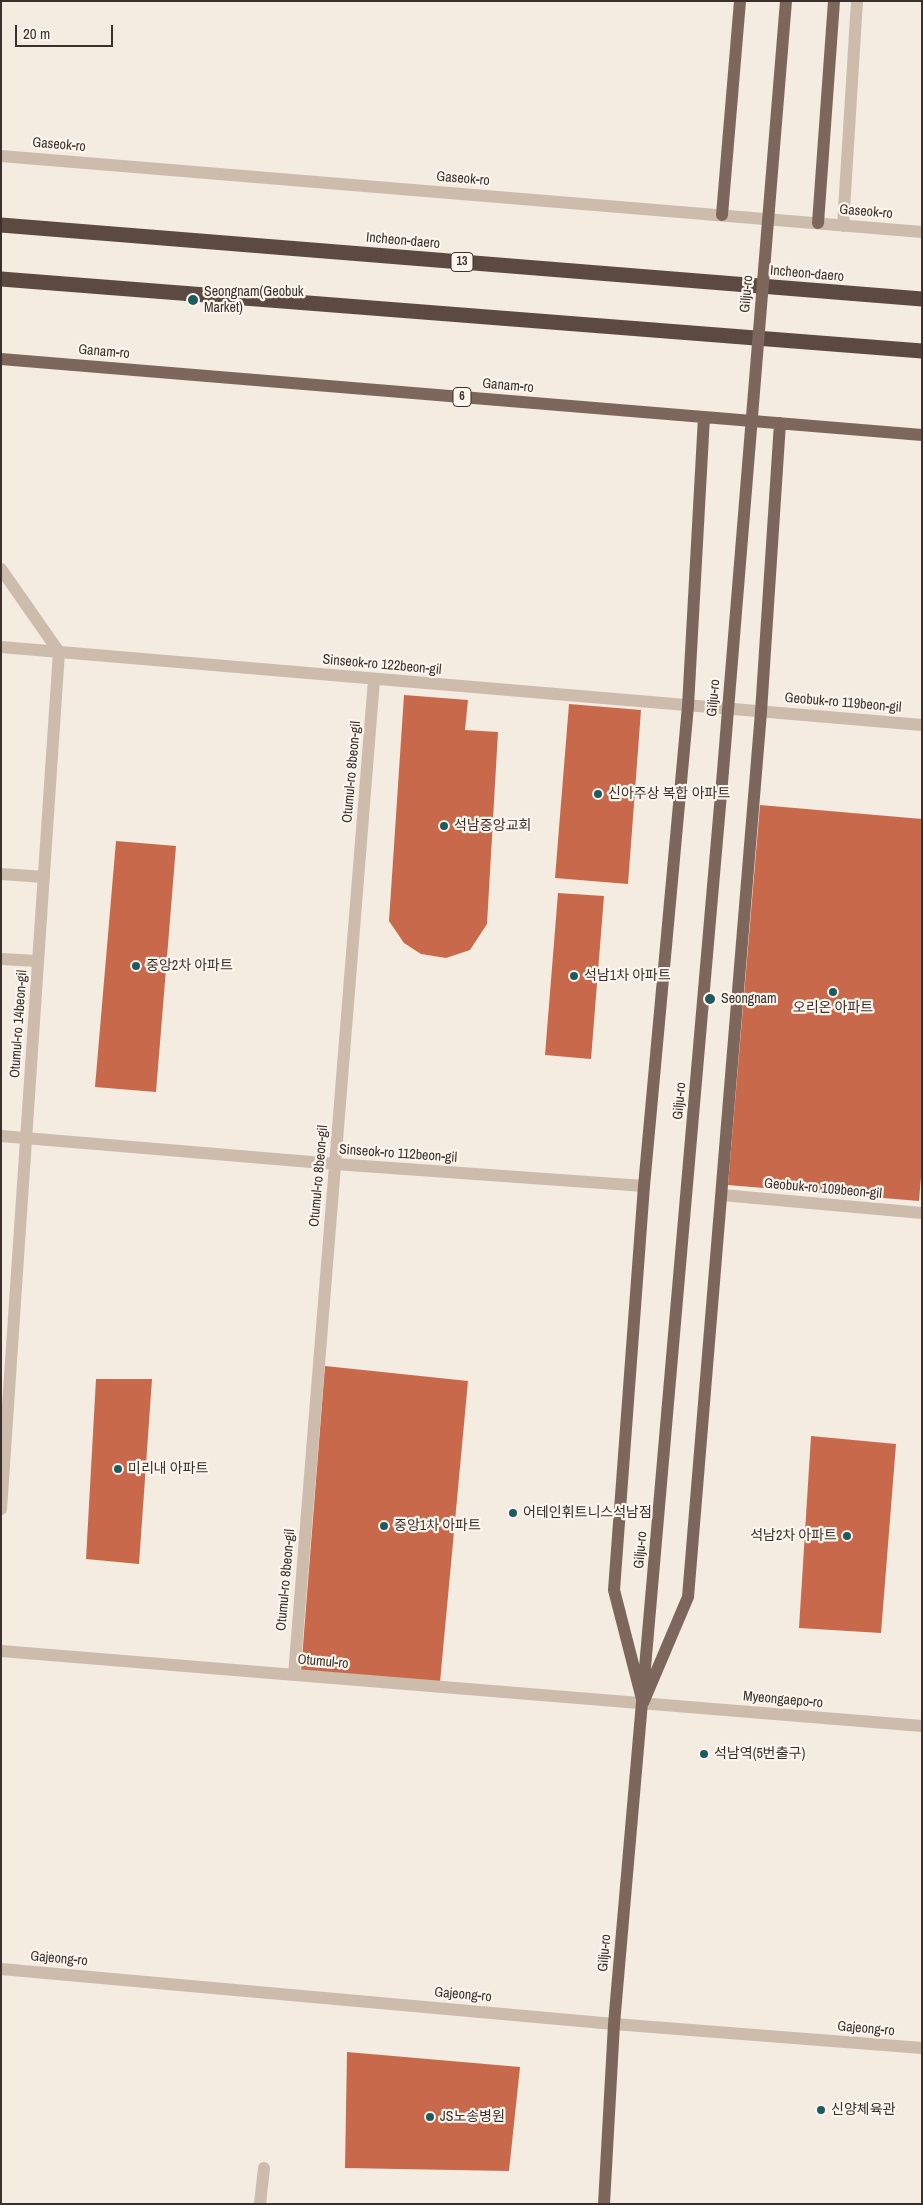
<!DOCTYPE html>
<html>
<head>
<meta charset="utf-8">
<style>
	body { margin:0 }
	#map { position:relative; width:923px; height:2205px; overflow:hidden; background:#f4ebe1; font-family:"Archivo Narrow",sans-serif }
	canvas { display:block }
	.frame { position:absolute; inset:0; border:2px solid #3b302b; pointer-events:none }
	.scale { position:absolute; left:15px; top:25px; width:98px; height:22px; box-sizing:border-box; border:2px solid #3b302b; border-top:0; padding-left:6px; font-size:15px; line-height:18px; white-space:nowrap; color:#3b302b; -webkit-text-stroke:4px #fbf5ee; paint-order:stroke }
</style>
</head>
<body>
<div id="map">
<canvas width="923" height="2205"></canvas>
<div class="frame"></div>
<div class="scale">20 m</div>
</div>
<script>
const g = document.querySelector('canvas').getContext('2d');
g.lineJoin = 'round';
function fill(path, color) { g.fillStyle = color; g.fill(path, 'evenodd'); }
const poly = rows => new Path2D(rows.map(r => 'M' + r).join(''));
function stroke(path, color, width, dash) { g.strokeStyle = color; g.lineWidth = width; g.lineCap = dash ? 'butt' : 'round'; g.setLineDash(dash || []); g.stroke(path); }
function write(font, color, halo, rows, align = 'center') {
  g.font = font + ' "Archivo Narrow","Noto Sans KR",sans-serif'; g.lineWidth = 4.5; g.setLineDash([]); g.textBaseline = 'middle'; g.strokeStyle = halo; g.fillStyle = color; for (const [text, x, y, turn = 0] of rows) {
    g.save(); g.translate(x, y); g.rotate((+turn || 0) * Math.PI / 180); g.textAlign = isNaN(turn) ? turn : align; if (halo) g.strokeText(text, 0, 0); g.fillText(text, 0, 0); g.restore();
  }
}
fill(poly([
	[404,695,468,700,465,730,498,732,487,924,470,950,446,958,421,954,404,943,389,921],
	[569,704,641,710,628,884,555,878],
	[760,805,922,819,922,1165,919,1201,728,1185],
	[116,841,176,846,156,1092,95,1087],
	[558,893,604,896,591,1059,545,1055],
	[325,1366,468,1381,440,1682,301,1671],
	[96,1379,152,1379,139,1564,86,1559],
	[811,1436,896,1444,881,1633,799,1628],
	[347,2052,520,2067,509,2171,345,2168]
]), '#c8694b');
stroke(poly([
	[1,156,922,232],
	[843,226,857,1],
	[1,569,59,652,1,1509],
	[1,647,922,725],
	[1,874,44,877],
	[1,959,38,961],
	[1,1136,335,1164,644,1186],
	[722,1195,922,1213],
	[1,1651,922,1726],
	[294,1675,374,680],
	[1,1969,614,2024,922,2048],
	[260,2204,264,2168]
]), '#cdbbac', 12);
stroke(poly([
	[722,215,740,1],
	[818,223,834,1],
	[1,359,922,435],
	[704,417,688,706,644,1186,614,1590,643,1703,688,1597,761,712,780,423],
	[604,2204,614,2024,723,771]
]), '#7d675c', 12);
stroke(poly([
	[1,225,922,299],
	[1,279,922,351]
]), '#5c4a42', 15);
stroke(poly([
	[723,771,786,1]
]), '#7d675c', 12);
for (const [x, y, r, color] of [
	[193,300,6,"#1f5a5e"],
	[598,794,5,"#1f5a5e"],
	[444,826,5,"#1f5a5e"],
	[136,966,5,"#1f5a5e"],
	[574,976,5,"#1f5a5e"],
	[833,992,5,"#1f5a5e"],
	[710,999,6,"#1f5a5e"],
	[118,1469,5,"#1f5a5e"],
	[513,1513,5,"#1f5a5e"],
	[384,1526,5,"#1f5a5e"],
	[847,1536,5,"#1f5a5e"],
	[704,1754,5,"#1f5a5e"],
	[821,2110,5,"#1f5a5e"],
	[430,2117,5,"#1f5a5e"]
]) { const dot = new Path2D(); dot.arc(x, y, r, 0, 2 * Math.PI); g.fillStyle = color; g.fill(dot); stroke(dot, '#fbf5ee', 2); }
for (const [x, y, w] of [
	[462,262,22],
	[462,397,18]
]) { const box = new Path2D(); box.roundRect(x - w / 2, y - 9.5, w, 19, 4); g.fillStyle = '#fbf5ee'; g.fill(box); stroke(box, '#3b302b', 1); }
write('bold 12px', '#3b302b', null, [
	["13",462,262],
	["6",462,397]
]);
write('14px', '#3b302b', '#fbf5ee', [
	["Gaseok-ro",59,145,5],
	["Gaseok-ro",463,179,5],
	["Gaseok-ro",866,212,5],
	["Incheon-daero",403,241,5],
	["Incheon-daero",807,274,5],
	["Gilju-ro",747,294,-85],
	["Ganam-ro",104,352,5],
	["Ganam-ro",508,386,5],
	["Sinseok-ro 122beon-gil",382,665,5],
	["Gilju-ro",714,698,-85],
	["Geobuk-ro 119beon-gil",843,703,5],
	["Otumul-ro 8beon-gil",352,772,-85],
	["Otumul-ro 14beon-gil",19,1024,-86],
	["Gilju-ro",680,1101,-85],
	["Sinseok-ro 112beon-gil",398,1154,4],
	["Otumul-ro 8beon-gil",319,1176,-85],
	["Geobuk-ro 109beon-gil",823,1189,5],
	["Gilju-ro",641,1550,-85],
	["Otumul-ro 8beon-gil",286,1580,-85],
	["Otumul-ro",323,1662,5],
	["Myeongaepo-ro",783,1700,5],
	["Gilju-ro",605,1953,-85],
	["Gajeong-ro",59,1959,5],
	["Gajeong-ro",463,1995,5],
	["Gajeong-ro",866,2029,5]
]);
write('14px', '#3b302b', '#fbf5ee', [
	["Seongnam(Geobuk",204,292],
	["Market)",204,308],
	["신아주상 복합 아파트",608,794],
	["석남중앙교회",454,826],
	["중앙2차 아파트",146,966],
	["석남1차 아파트",584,976],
	["Seongnam",721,999],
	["오리온 아파트",833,1008,"center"],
	["미리내 아파트",128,1469],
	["어테인휘트니스석남점",523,1513],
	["중앙1차 아파트",394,1526],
	["석남2차 아파트",837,1536,"right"],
	["석남역(5번출구)",714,1754],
	["신양체육관",831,2110],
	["JS노송병원",440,2117]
], 'left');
</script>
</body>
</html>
